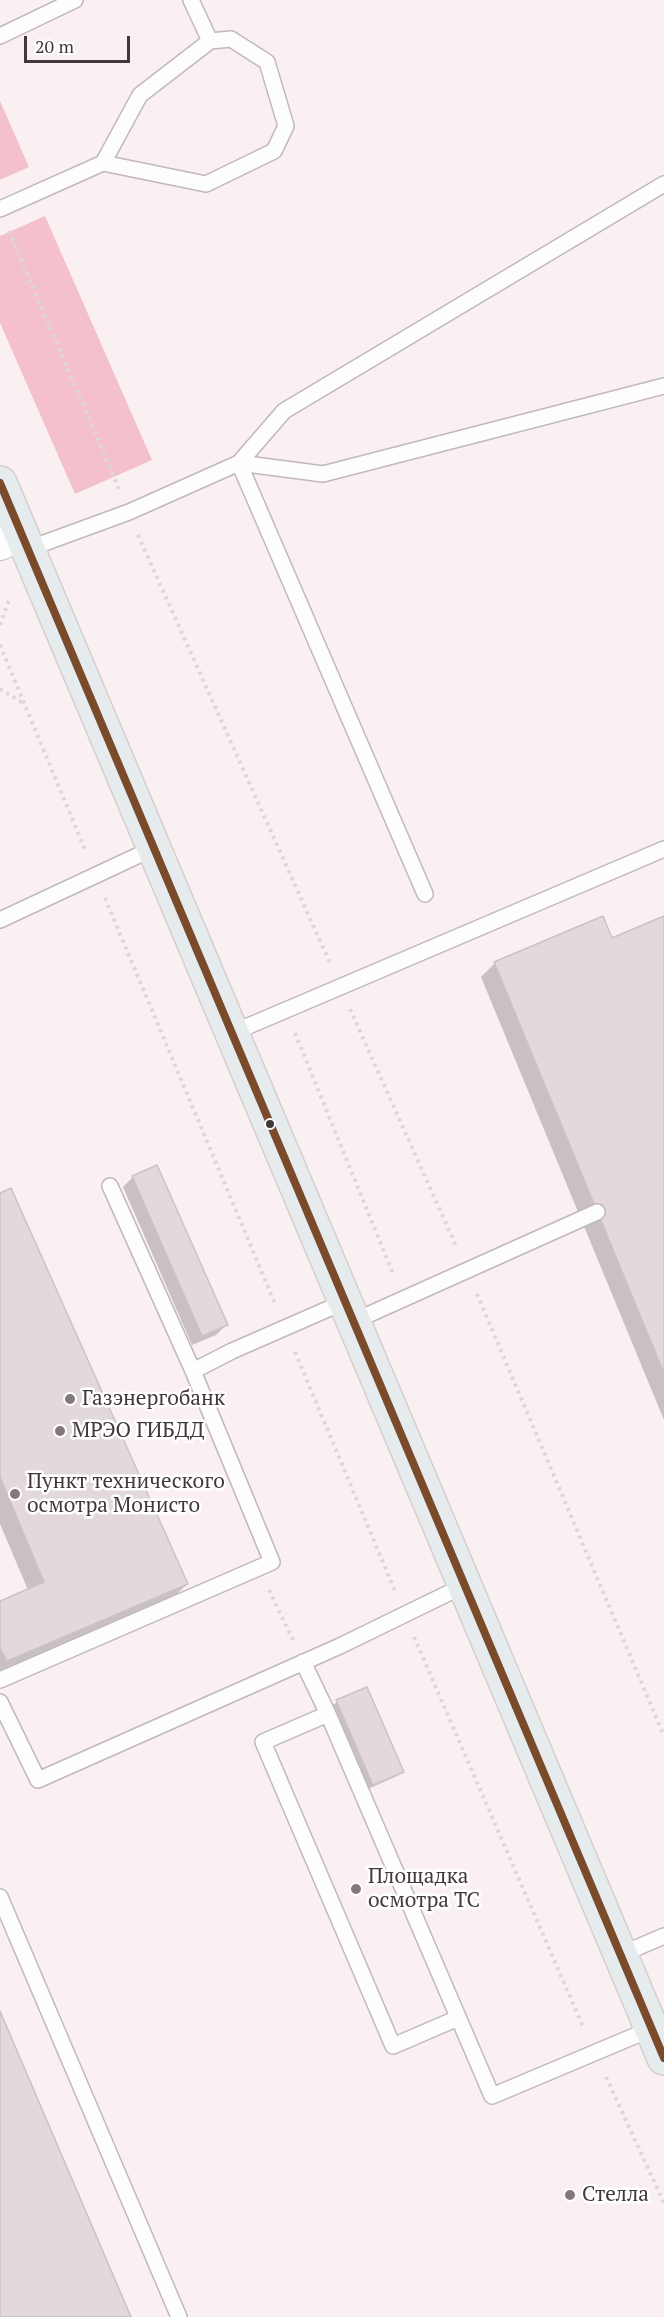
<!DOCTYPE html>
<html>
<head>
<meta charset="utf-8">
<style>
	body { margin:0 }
	#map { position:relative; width:664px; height:2317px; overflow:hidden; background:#faf0f2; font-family:"PT Serif",serif }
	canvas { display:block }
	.scale { position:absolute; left:24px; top:36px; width:106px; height:27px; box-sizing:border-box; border:3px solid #43373a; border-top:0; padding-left:8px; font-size:18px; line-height:21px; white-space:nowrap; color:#43373a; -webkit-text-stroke:4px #fff; paint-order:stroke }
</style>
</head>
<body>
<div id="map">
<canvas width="664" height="2317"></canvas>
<div class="scale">20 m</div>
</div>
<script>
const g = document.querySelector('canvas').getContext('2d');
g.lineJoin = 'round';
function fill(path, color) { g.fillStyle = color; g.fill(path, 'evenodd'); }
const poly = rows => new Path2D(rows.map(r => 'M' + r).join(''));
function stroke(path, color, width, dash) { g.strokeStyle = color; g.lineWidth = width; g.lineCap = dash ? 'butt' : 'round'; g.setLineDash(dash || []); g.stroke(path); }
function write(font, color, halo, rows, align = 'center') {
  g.font = font + ' "PT Serif",serif'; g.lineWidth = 5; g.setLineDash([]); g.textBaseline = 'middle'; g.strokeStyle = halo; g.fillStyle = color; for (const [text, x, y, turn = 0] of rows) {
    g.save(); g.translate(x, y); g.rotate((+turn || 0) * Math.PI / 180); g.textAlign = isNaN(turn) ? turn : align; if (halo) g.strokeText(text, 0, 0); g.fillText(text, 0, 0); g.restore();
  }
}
fill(poly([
	[0,101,29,167,0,180],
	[45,216,152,460,75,494,0,323,0,236]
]), '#f4c0cd');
fill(poly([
	[664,918,664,1420,481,977,495,963,611,940],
	[133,1177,226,1325,216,1335,192,1345,123,1187],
	[0,1195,187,1584,173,1598,0,1671,0,1602,28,1590,0,1524],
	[337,1702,402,1771,397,1776,368,1789,332,1706]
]), '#0003');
const building = poly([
	[603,916,612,938,664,916,664,1373,494,962,603,916],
	[157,1165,228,1325,202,1336,132,1176,157,1165],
	[11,1188,188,1584,7,1661,0,1648,0,1601,44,1582,0,1477,0,1193,11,1188],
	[367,1687,404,1772,373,1785,336,1700,367,1687],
	[0,2011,131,2317,0,2317,0,2011]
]);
fill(building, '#e3d9db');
stroke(building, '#ccc2c4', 1.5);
const service = poly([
	[191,0,210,41],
	[0,36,75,0],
	[231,39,267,62,286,126,274,151,206,184,103,163,140,95,210,41,231,39],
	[0,209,103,163],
	[239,463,425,894],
	[239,463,323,474,664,386],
	[28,549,129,512,239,463,284,411,664,184],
	[0,920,154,848],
	[232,1033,664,849],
	[110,1186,193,1371,232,1351,344,1302],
	[352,1322,597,1212],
	[303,1662,328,1714,492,2096,651,2029],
	[0,1680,272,1562,193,1371],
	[0,1702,38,1780,340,1646,463,1586],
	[328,1714,263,1742,393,2046,458,2018],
	[0,1897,179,2317],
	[620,1955,664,1936]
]);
const minor = poly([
	[0,544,21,534]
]);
const primary = poly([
	[0,483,664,2058]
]);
stroke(service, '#c1b8ba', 18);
stroke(minor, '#c1b8ba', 34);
stroke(primary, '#d4cecf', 36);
stroke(poly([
	[9,231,119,489],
	[138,535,330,963],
	[0,625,10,597],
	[0,645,86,852],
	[0,689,23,703],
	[105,898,276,1306],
	[350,1009,457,1248],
	[295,1033,394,1276],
	[477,1294,664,1736],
	[295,1352,395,1591],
	[269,1590,293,1640],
	[414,1637,584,2029],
	[606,2077,664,2203]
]), '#dbd7d8', 4, [3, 4.5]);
stroke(service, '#fefdfd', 15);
stroke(minor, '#fefdfd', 32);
stroke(primary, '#e6eced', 33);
stroke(poly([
	[0,483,664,2058]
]), '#7a4b2a', 8);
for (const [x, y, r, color] of [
	[270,1124,5,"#43373a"],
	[70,1399,6,"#83787a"],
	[60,1431,6,"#83787a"],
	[15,1494,6,"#83787a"],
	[356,1889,6,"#83787a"],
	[570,2195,6,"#83787a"]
]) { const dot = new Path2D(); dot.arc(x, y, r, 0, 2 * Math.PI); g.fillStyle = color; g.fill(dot); stroke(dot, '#fff', 2); }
write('21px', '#43373a', '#fff', [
	["Газэнергобанк",82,1399],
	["МРЭО ГИБДД",72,1431],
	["Пункт технического",27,1482],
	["осмотра Монисто",27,1506],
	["Площадка",368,1877],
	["осмотра ТС",368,1901],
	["Стелла",582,2195]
], 'left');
</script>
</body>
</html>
